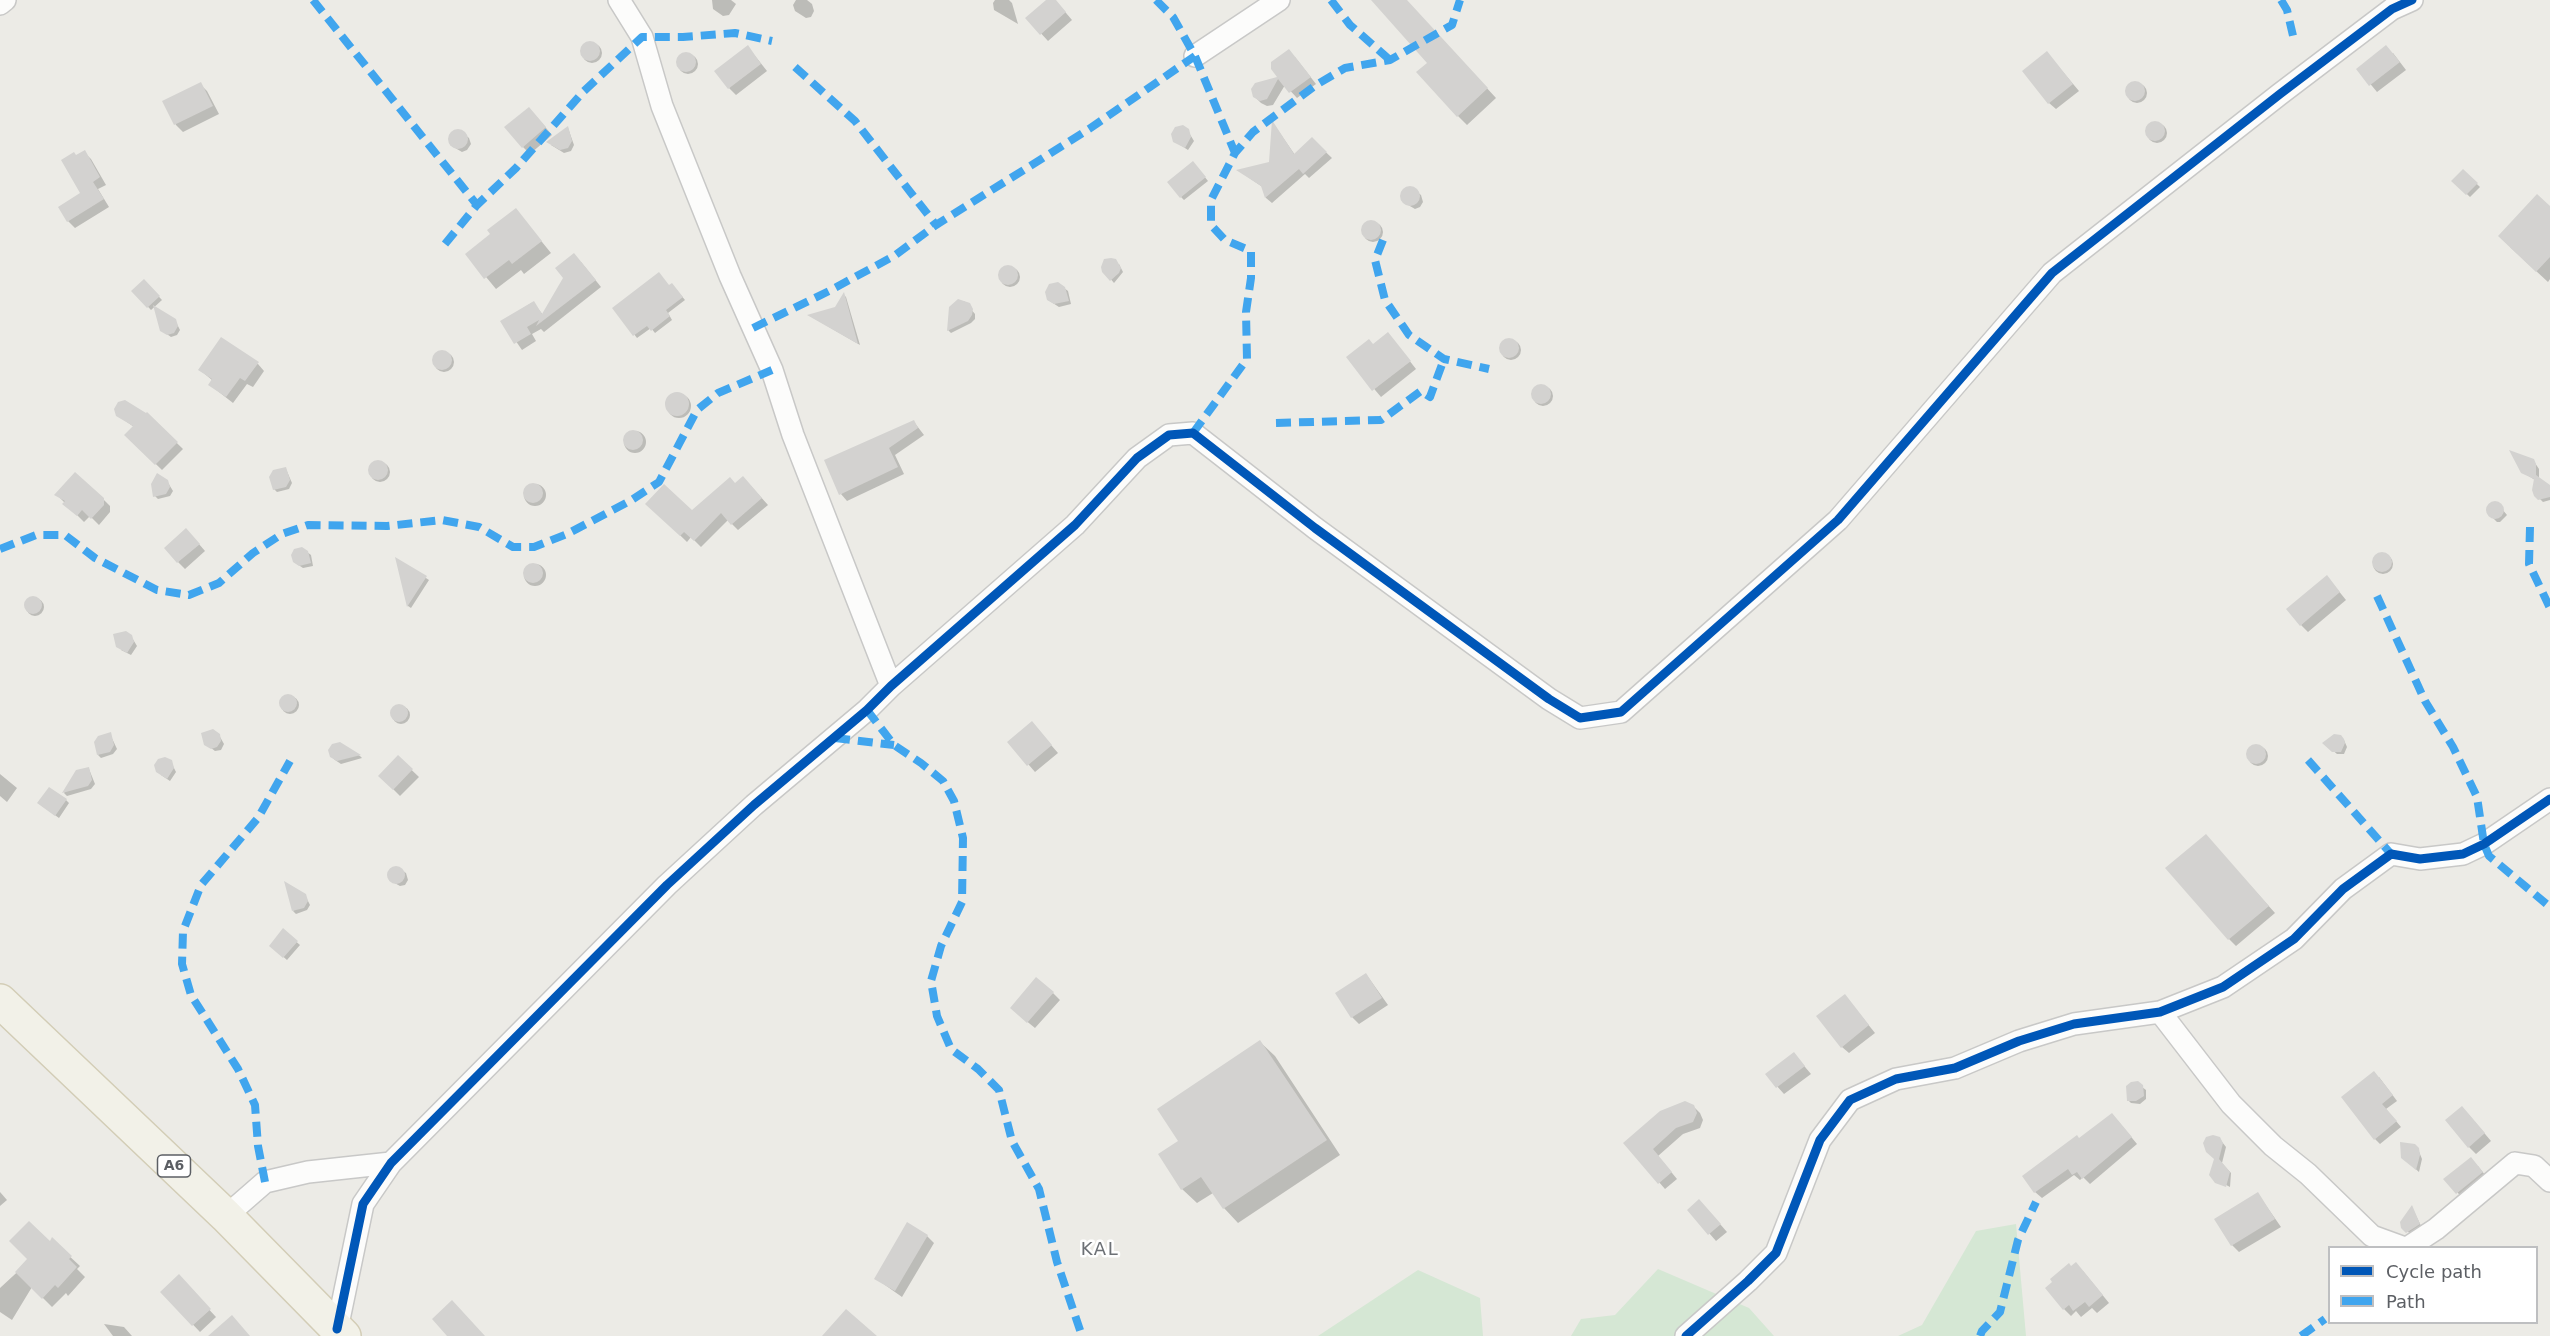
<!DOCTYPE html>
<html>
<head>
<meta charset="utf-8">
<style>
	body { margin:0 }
	#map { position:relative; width:2550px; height:1336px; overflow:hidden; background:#ecebe6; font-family:"DejaVu Sans",sans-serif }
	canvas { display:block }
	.legend { position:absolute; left:2328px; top:1246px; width:210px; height:78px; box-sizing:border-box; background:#fff; border:2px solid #bebfc1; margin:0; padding:8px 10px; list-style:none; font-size:18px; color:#5c5f64 }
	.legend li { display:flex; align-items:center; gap:12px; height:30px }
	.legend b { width:30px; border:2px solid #bebfc1 }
</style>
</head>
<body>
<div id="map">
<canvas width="2550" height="1336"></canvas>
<ul class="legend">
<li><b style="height:8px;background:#0057b8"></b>Cycle path</li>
<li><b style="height:8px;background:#40a5ee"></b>Path</li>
</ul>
</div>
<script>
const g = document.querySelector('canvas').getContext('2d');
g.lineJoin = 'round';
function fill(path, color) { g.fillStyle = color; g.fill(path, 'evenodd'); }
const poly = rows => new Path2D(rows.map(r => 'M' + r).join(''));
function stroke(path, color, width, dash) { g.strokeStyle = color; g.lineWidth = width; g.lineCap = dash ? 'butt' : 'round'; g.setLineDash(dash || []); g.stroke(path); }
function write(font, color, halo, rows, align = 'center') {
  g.font = font + ' "DejaVu Sans",sans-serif'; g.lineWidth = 5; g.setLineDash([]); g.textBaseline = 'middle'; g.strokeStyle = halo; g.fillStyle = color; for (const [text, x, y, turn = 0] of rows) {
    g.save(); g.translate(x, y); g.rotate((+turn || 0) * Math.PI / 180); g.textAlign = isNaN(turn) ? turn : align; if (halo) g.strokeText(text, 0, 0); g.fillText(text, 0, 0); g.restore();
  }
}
fill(poly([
	[2016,1224,2026,1336,1898,1336,1922,1325,1976,1231],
	[1658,1269,1749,1308,1774,1336,1571,1336,1581,1319,1615,1315],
	[1418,1270,1480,1298,1483,1336,1318,1336]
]), '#d5e7d4');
fill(poly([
	[712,0,731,0,736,4,729,15,723,16,713,9],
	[796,0,807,0,812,4,814,11,811,17,806,18,795,11,793,5],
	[995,0,1009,0,1012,3,1018,24,994,10,993,3],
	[1048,0,1055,0,1072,20,1048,41,1027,18],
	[1373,0,1406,0,1496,98,1467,125,1458,116,1429,63],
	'582 53a10 10 0 1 1 20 0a10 10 0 1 1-20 0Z',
	[748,47,767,71,736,95,729,88],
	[2393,53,2406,70,2377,92,2358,69],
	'678 64a10 10 0 1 1 20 0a10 10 0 1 1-20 0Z',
	[1295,57,1316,84,1297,98,1285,85,1273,105,1267,106,1261,103,1254,96,1279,78],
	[2053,60,2079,91,2056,109,2049,103],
	'2127 93a10 10 0 1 1 20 0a10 10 0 1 1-20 0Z',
	[200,84,207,91,219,114,183,132,176,125,164,102],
	[535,115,552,135,530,154,523,147],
	[1273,123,1295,155,1312,139,1332,158,1309,178,1305,174,1272,203,1266,198,1264,188,1239,171,1270,163],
	'2147 133a10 10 0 1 1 20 0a10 10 0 1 1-20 0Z',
	[568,128,574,145,571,151,564,153,551,145],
	[459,130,469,138,471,144,467,150,462,152,450,145,449,138,452,132],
	[1188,131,1194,141,1188,150,1174,141],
	[84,152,91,159,106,185,98,189,109,207,75,228,68,221,82,194,77,157],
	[1196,166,1208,181,1184,200,1181,197],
	[2463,171,2480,187,2470,197,2453,181],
	[1412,188,1421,195,1423,202,1420,207,1415,209,1403,202,1402,195,1405,189],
	[2550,208,2550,279,2548,282,2510,247],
	[516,210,551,253,524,274,521,270,496,289,467,254,492,235],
	'1363 232a10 10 0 1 1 20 0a10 10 0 1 1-20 0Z',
	[581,262,601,287,544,332,541,329,532,334,536,341,522,350,502,321,533,302,543,315],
	[1119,264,1123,272,1114,283,1104,271],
	'1000 277a10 10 0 1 1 20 0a10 10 0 1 1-20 0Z',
	[144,281,162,300,151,310,133,291],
	[669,287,675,288,685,300,668,313,672,320,655,333,651,328,637,338,614,308],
	[1064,288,1068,291,1071,304,1059,307,1048,300],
	[844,295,846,297,860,345,810,316,836,309],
	[964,301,975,314,975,319,971,323,951,333,948,330],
	[175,320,180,330,177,335,171,337,161,330],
	'1501 350a10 10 0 1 1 20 0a10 10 0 1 1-20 0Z',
	[1394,341,1416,369,1381,397,1348,358,1373,345],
	'434 362a10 10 0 1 1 20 0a10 10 0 1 1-20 0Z',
	[258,364,264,371,253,387,247,384,233,403,210,385,212,380,200,370],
	'1533 396a10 10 0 1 1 20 0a10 10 0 1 1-20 0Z',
	'667 406a12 12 0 1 1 24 0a12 12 0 1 1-24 0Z',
	[147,414,183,449,162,470,126,435,134,427,117,415],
	[914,422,924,435,895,455,904,474,847,501,841,494],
	'624 442a11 11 0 1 1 22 0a11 11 0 1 1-22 0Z',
	[2533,460,2539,469,2539,479,2550,488,2550,500,2543,502,2536,495,2535,480,2522,472],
	'370 472a10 10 0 1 1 20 0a10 10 0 1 1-20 0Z',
	[286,469,292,483,289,489,277,492,274,489],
	[167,481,173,491,170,496,158,499,155,496],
	[735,484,750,485,768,505,738,530,728,520,701,547,691,537,687,542,648,504,692,512],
	'524 495a11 11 0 1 1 22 0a11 11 0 1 1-22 0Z',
	[57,495,103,499,110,506,110,512,99,525,90,516,84,522],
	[2497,503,2507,515,2500,522,2497,522,2488,513,2489,505],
	[193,537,205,551,185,569,178,562],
	[307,552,311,555,313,566,303,568,294,562],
	'2373 564a10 10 0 1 1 20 0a10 10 0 1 1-20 0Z',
	[398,560,429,580,411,608,408,606],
	'524 575a11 11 0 1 1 22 0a11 11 0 1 1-22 0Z',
	[2333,584,2346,600,2308,632,2301,625],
	'26 607a9 9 0 1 1 18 0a9 9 0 1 1-18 0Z',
	[131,636,137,646,131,655,121,650],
	'281 705a9 9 0 1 1 18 0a9 9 0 1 1-18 0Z',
	'392 715a9 9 0 1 1 18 0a9 9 0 1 1-18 0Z',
	[1038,730,1058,753,1035,772,1009,742],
	[110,734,117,749,113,754,101,758,98,755],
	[219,735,224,744,221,750,215,751,206,744],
	[2344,740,2347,747,2344,754,2337,754,2324,743],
	[339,744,360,756,362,758,341,764,335,760,332,757],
	'2248 756a10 10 0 1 1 20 0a10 10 0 1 1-20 0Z',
	[398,757,419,777,400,796,380,776],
	[171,762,176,772,170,781,161,775],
	[89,769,95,784,91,789,67,796,64,793,77,771],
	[0,774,17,788,7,802,0,796],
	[66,800,69,803,59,818,42,806],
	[2233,866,2275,913,2236,946,2229,939],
	[397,867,406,873,408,880,405,885,400,886,389,880,388,874,391,868],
	[305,895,310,905,307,910,296,914,293,911],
	[284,931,300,945,287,960,271,946],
	[1366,974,1388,1005,1359,1024,1352,1017],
	[1053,993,1060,1000,1035,1028,1019,1015],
	[1851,1003,1875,1033,1849,1053,1842,1047],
	[1260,1042,1275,1056,1340,1155,1238,1223,1224,1208,1213,1193,1197,1203,1182,1189,1180,1141],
	[1794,1054,1811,1074,1784,1094,1767,1075],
	[2379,1077,2397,1101,2386,1109,2401,1127,2380,1144,2375,1139],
	[2142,1087,2146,1090,2146,1099,2140,1104,2131,1103,2128,1100],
	[1693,1106,1700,1113,1703,1120,1700,1128,1683,1134,1658,1156,1677,1179,1665,1189,1625,1143],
	[2469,1115,2491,1141,2476,1154,2469,1147],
	[2118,1121,2137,1144,2090,1184,2083,1177,2080,1180,2074,1175,2042,1198,2035,1192,2080,1140],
	[2219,1138,2226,1147,2222,1163,2231,1173,2230,1187,2213,1178],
	[2418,1149,2422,1159,2419,1172,2402,1157],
	[2478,1166,2489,1180,2464,1200,2446,1179],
	[0,1192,7,1200,0,1206],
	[2258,1194,2281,1227,2239,1252,2232,1245],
	[2412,1207,2422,1228,2411,1235,2402,1225],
	[1706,1208,1727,1232,1716,1241,1689,1210],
	[927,1236,934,1243,902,1297,875,1278],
	[52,1240,80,1266,77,1269,85,1277,68,1296,66,1293,52,1307,32,1287,12,1320,0,1312,0,1288],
	[2072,1268,2083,1271,2109,1303,2097,1313,2092,1308,2081,1317,2076,1311,2071,1316,2064,1309],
	[178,1276,216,1317,200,1332,162,1292],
	[104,1324,124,1327,132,1336,113,1336]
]), '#0003');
fill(poly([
	[1046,0,1056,0,1066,12,1040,35,1025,18],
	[1371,0,1407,0,1488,88,1457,117,1416,72,1427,63],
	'580 51a10 10 0 1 1 20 0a10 10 0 1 1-20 0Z',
	[748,45,761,64,728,89,714,71],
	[2386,45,2400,62,2369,86,2356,69],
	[1289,49,1311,77,1289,93,1278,79,1267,99,1260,101,1253,97,1251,89,1255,83,1277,77,1271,69,1271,62],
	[2047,51,2073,84,2048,104,2022,71],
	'676 62a10 10 0 1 1 20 0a10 10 0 1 1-20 0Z',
	'2125 91a10 10 0 1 1 20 0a10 10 0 1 1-20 0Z',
	[201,82,213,106,174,125,162,101],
	[529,107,546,127,522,148,504,127],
	[1272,120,1294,154,1312,137,1327,152,1303,174,1299,169,1265,198,1261,186,1236,170,1269,162],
	'2145 131a10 10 0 1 1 20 0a10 10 0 1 1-20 0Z',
	[1183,125,1189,129,1191,137,1185,148,1173,142,1171,134,1175,127],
	[568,126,572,141,568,148,560,150,546,142],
	'448 139a10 10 0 1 1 20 0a10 10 0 1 1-20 0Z',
	[85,150,100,177,93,182,104,199,67,222,58,207,80,193,61,160,74,152,76,155],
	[1193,161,1206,177,1180,198,1167,182],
	[2463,169,2478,183,2466,195,2451,181],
	'1400 196a10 10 0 1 1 20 0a10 10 0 1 1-20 0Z',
	[2537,194,2550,206,2550,257,2536,272,2498,236],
	[516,208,542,241,512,264,509,260,484,279,465,254,490,234,487,230],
	'1361 230a10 10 0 1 1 20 0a10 10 0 1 1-20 0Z',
	[574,253,596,280,536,326,539,320,527,327,531,334,514,344,500,321,534,301,542,314,563,278,555,268],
	[1111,258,1116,259,1121,268,1119,273,1110,281,1102,272,1101,267,1104,259],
	'998 275a10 10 0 1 1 20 0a10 10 0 1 1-20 0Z',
	[659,272,669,285,672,283,683,297,666,310,670,316,651,331,647,326,633,336,612,308],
	[144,279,160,296,147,308,131,291],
	[1058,282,1065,287,1069,301,1054,304,1047,300,1045,292,1049,284],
	[844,292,858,344,807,315,835,307],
	[958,299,970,303,973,309,972,315,968,321,947,331,949,307],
	[153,305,176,319,178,326,174,333,167,335,160,331],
	[1388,332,1411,361,1372,391,1346,357,1369,339,1373,344],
	[221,337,259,362,245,381,240,378,226,397,208,385,212,379,198,370],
	'1499 348a10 10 0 1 1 20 0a10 10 0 1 1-20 0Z',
	'432 360a10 10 0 1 1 20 0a10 10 0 1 1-20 0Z',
	'1531 394a10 10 0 1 1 20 0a10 10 0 1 1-20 0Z',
	'665 404a12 12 0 1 1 24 0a12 12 0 1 1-24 0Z',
	[125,400,146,413,147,412,178,442,155,465,124,435,133,426,116,416,114,409,118,402],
	[914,420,918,428,889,448,898,467,839,495,824,460],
	'623 440a10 10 0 1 1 20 0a10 10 0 1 1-20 0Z',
	[2509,450,2534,459,2536,464,2536,475,2550,485,2550,497,2538,500,2534,496,2532,490,2534,479,2521,473],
	'368 470a10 10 0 1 1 20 0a10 10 0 1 1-20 0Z',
	[286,467,290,480,286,487,273,490,269,477,273,470],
	[75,472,104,498,104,505,91,519,82,510,77,516,62,504,65,501,54,495],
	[157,473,168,480,170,487,166,494,153,497,151,484],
	[743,476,762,498,731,525,721,513,694,541,684,532,680,536,645,504,664,484,692,510,730,477,735,483],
	'523 493a10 10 0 1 1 20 0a10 10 0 1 1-20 0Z',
	'2486 510a9 9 0 1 1 18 0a9 9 0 1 1-18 0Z',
	[186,528,200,544,177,563,164,548],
	[302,547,308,551,311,563,299,566,293,562,291,555,294,549],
	'2372 562a10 10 0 1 1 20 0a10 10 0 1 1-20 0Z',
	[395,557,427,576,407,607],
	'523 573a10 10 0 1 1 20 0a10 10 0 1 1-20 0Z',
	[2327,575,2340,592,2300,626,2286,609],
	'24 605a9 9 0 1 1 18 0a9 9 0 1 1-18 0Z',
	[126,631,132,635,134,642,127,653,116,647,113,634],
	'279 703a9 9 0 1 1 18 0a9 9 0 1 1-18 0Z',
	'390 713a9 9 0 1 1 18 0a9 9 0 1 1-18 0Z',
	[1032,721,1052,745,1027,766,1007,742],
	[213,729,220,734,221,741,217,747,211,749,204,745,201,733],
	[111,732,114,745,110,752,97,755,94,742,98,736],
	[2334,734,2341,735,2344,739,2345,743,2341,752,2332,752,2322,743],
	[340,742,361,755,337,761,330,757,328,750,332,744],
	'2246 754a10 10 0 1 1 20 0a10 10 0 1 1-20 0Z',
	[398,755,413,769,393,790,378,776],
	[165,757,172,760,174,768,167,779,156,772,154,765,158,759],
	[89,767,92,780,88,786,62,793,76,770],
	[49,787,67,799,55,816,37,803],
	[2206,834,2269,906,2228,940,2165,868],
	'387 875a9 9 0 1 1 18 0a9 9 0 1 1-18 0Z',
	[284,881,306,894,308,901,304,908,292,911],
	[283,928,298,941,283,958,269,946],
	[1366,973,1382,998,1351,1018,1335,993],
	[1036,977,1054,992,1027,1023,1010,1008],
	[1845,994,1869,1025,1841,1048,1816,1016],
	[1260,1040,1327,1140,1223,1209,1201,1177,1181,1190,1158,1154,1178,1141,1157,1109],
	[1794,1052,1805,1066,1776,1088,1765,1074],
	[2374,1071,2393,1095,2382,1104,2397,1121,2374,1140,2341,1097],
	[2138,1081,2143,1085,2144,1096,2136,1101,2127,1101,2126,1086,2131,1082],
	[1685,1101,1694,1105,1697,1113,1693,1122,1676,1128,1653,1149,1672,1172,1658,1184,1623,1143,1660,1111],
	[2462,1106,2485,1133,2468,1148,2445,1120],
	[2112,1113,2132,1137,2082,1179,2077,1172,2072,1175,2068,1169,2034,1193,2022,1176,2077,1135,2079,1138],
	[2213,1135,2220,1137,2223,1143,2219,1159,2230,1172,2226,1187,2215,1183,2209,1175,2214,1159,2206,1152,2203,1143,2206,1137],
	[2400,1142,2415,1144,2419,1148,2420,1155,2416,1170,2401,1158],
	[2471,1157,2483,1172,2456,1194,2443,1179],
	[2258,1192,2275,1219,2231,1246,2214,1219],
	[1699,1199,1721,1224,1708,1235,1687,1210],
	[2412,1205,2420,1224,2406,1233,2401,1228,2400,1222],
	[29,1221,50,1241,52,1237,72,1256,69,1259,77,1267,58,1288,55,1285,42,1299,15,1272,27,1259,9,1241],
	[907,1222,928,1235,895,1291,874,1279],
	[2076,1262,2103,1295,2089,1307,2085,1302,2073,1311,2069,1305,2063,1310,2045,1288,2052,1282,2050,1279,2069,1263,2071,1266],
	[179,1274,211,1309,192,1326,160,1292],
	[452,1300,485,1336,447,1336,432,1319],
	[846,1309,877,1336,822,1336],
	[232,1315,250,1336,208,1336]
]), '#d3d2d0');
const street = poly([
	[619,0,642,37,662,106,730,276,772,370,793,435,891,686],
	[0,4,5,0],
	[1195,56,1279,0],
	[2160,1012,2231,1104,2273,1146,2308,1174,2372,1236,2405,1248],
	[226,1216,265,1182,308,1172,391,1163],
	[2407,1248,2436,1229,2515,1163,2534,1166,2550,1181],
	[337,1329,363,1204,391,1163,667,885,754,805,867,710,891,686,1075,525,1137,458,1169,435,1193,433,1315,528,1549,699,1580,718,1621,712,1838,520,2052,273,2280,94,2392,9,2412,0],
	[1686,1336,1748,1281,1776,1253,1820,1140,1850,1100,1896,1079,1955,1068,2019,1041,2074,1024,2160,1012,2223,987,2294,939,2343,889,2391,854,2420,859,2463,854,2484,844,2550,799]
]);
const primary = poly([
	[0,1001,226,1216,344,1336]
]);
stroke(street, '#c8c8c7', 24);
stroke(primary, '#d3cdb6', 36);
stroke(street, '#fcfcfb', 21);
stroke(primary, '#f2f1e8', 33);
stroke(poly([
	[313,0,477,205],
	[1156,0,1173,17,1195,56,1235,153],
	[1331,0,1350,25,1390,60],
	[2281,0,2287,10,2294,40],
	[795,67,855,121,936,225],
	[1383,240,1375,260,1385,300,1409,335,1444,359,1489,369],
	[445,244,477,205,516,168,584,91,642,37,683,37,735,33,772,41],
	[753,328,829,291,894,256,936,225,1089,129,1195,56],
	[1276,423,1381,420,1421,391,1430,397,1444,359],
	[1193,433,1247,359,1246,312,1251,278,1251,251,1225,240,1211,225,1211,200,1235,153,1253,132,1316,85,1345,68,1390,60,1452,25,1460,0],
	[2530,527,2529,564,2550,608],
	[0,549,36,535,65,535,95,558,157,590,189,595,219,583,253,553,282,534,308,525,387,526,442,520,479,527,513,547,534,547,567,534,630,501,659,482,697,410,718,393,772,370],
	[2377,596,2425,701,2453,747,2477,797,2484,844,2489,856,2550,907],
	[867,710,894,745,921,763,943,781,954,801,963,838,962,902,941,946,931,981,937,1016,951,1049,978,1069,999,1090,1012,1141,1039,1189,1057,1262,1082,1336],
	[835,738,894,745],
	[2308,760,2391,854],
	[265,1182,258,1146,255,1105,238,1069,191,995,182,964,183,931,201,885,258,818,290,761],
	[1980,1336,1982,1331,2000,1312,2018,1240,2036,1202],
	[2301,1336,2325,1319]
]), '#40a5ee', 8, [15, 8]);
stroke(poly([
	[337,1329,363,1204,391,1163,667,885,754,805,867,710,891,686,1075,525,1137,458,1169,435,1193,433,1315,528,1549,699,1580,718,1621,712,1838,520,2052,273,2280,94,2392,9,2412,0],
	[1686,1336,1748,1281,1776,1253,1820,1140,1850,1100,1896,1079,1955,1068,2019,1041,2074,1024,2160,1012,2223,987,2294,939,2343,889,2391,854,2420,859,2463,854,2484,844,2550,799]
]), '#0057b8', 9);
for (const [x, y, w] of [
	[174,1166,33]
]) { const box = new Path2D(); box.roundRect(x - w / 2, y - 11, w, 22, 4.5); g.fillStyle = '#fff'; g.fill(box); stroke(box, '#5c5f64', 1.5); }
write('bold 14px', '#5c5f64', null, [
	["A6",174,1166]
]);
g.letterSpacing = '1.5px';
write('18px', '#6d7176', '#fff', [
	["KAL",1100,1250]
]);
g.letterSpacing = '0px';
</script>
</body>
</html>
